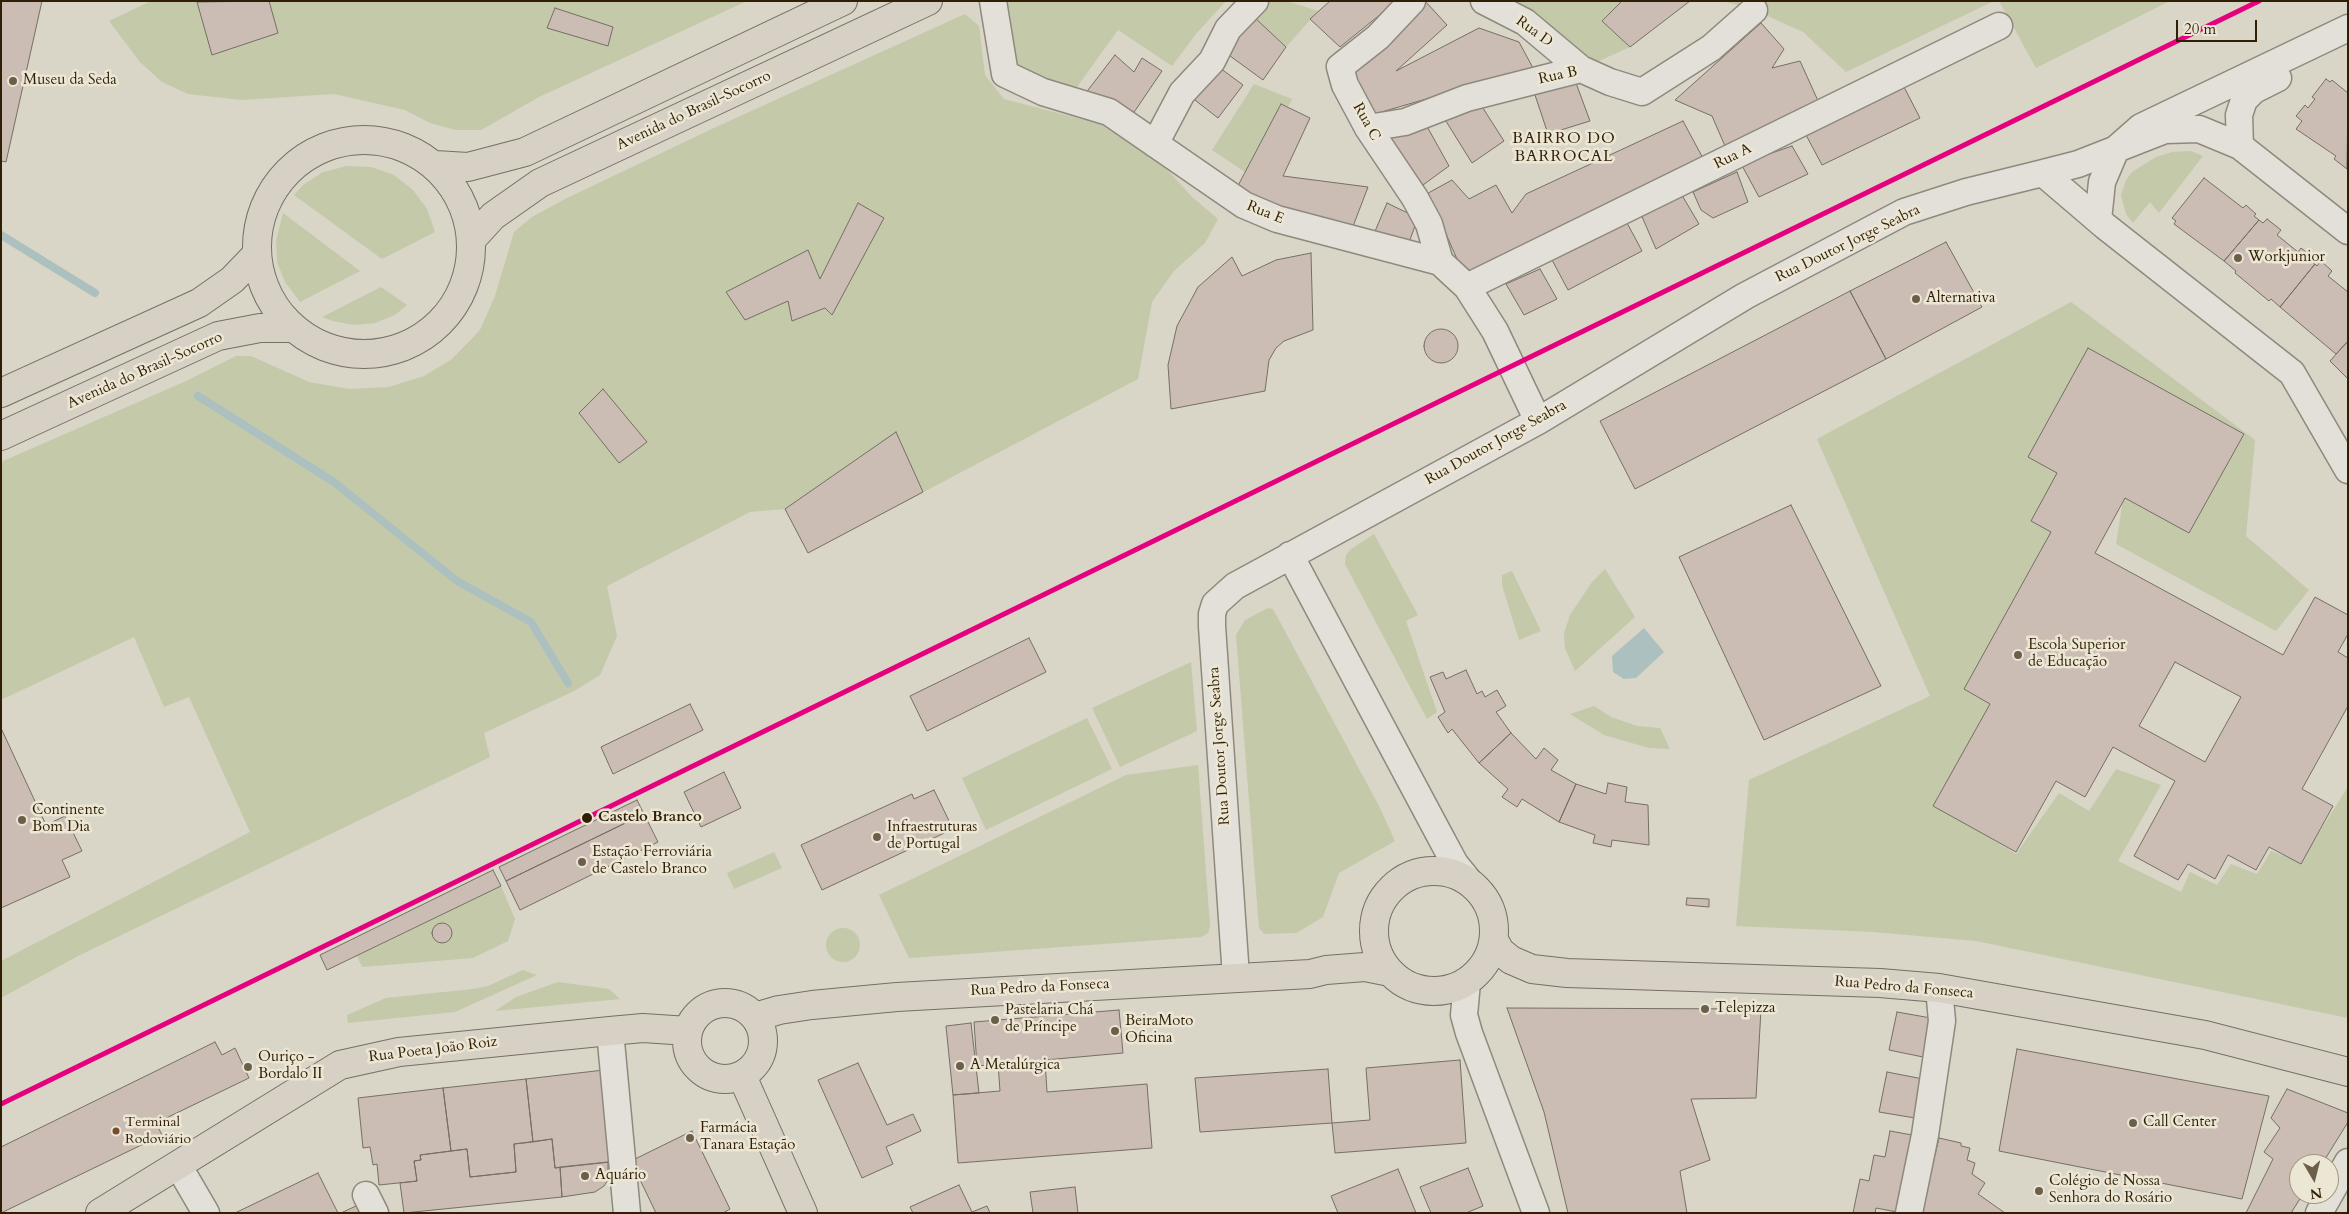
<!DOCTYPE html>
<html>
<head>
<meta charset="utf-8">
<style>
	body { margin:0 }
	#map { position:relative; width:2349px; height:1214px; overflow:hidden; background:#d9d5c7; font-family:Cardo,serif }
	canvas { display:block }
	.frame { position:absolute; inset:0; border:2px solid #311f05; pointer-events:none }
	.north { position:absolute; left:2289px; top:1154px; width:50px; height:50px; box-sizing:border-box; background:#ece6d5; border:1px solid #a19682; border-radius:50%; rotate:172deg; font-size:14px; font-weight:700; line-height:20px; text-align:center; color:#311f05 }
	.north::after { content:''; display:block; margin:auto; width:18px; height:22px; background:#6c5f49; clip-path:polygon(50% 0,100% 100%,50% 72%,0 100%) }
	.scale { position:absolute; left:2176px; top:20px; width:81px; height:22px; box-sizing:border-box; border:2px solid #311f05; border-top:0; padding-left:6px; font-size:15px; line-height:18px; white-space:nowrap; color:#311f05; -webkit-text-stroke:4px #ece6d5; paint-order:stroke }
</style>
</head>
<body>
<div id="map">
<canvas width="2349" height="1214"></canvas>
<div class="frame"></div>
<div class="north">N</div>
<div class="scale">20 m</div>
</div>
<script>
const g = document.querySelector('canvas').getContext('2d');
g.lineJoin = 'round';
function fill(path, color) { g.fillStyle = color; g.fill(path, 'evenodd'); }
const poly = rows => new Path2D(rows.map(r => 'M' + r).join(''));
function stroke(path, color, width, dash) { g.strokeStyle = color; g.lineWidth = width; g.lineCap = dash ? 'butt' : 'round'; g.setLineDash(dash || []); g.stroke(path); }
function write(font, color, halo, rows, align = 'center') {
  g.font = font + ' Cardo,serif'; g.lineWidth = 5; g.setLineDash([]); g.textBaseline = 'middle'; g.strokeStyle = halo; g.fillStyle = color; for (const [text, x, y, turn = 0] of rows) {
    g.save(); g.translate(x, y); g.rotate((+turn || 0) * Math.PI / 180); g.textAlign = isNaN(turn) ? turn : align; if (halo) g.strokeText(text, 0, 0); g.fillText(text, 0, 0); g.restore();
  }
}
fill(poly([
	[151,1,747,1,539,97,481,130,456,130,430,123,405,110,334,94,241,100,188,94,162,82,140,62,109,21],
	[993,1,1226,1,1196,34,1172,66,1118,30,1077,87,1043,92,1005,74],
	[1255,1,1287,1,1318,11,1286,47,1255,18],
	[1489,1,1622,1,1602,21,1630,47,1581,69],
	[1723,1,1994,1,1846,72,1803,32,1754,10],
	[1999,1,2170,1,2036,68],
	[965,14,979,26,985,75,1004,99,1100,124,1163,165,1191,196,1218,219,1205,243,1174,271,1152,302,1138,379,808,553,785,509,750,512,607,586,617,636,600,675,574,691,484,733,490,757,78,956,1,998,1,961,250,832,189,697,164,707,134,637,1,700,1,462,184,382,236,356,251,356,309,382,349,389,389,387,424,376,452,359,480,330,495,296,514,232,532,217,565,199,716,127],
	[1254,84,1292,99,1288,107,1281,104,1245,172,1212,150],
	[2191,151,2203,156,2159,213,2150,202,2133,223,2126,214,2121,195,2126,180,2132,172,2156,157,2172,152],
	[347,166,371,167,394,175,413,190,427,209,435,232,382,259,294,195,303,185,323,172],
	[283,213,360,271,300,302,285,282,277,262,276,241],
	[381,287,407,305,395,315,375,323,354,325,333,321,322,317],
	[2071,302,2255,440,2246,536,2309,590,2276,631,2116,544,2124,493,2075,468,2068,527,1997,701,1939,805,2016,854,2059,793,2089,811,2116,769,2161,785,2118,861,2181,892,2190,872,2217,885,2231,864,2257,874,2271,851,2300,862,2348,787,2348,1018,1976,941,1873,932,1736,926,1749,780,1930,696,1817,439],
	[1374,534,1418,615,1406,621,1437,712,1427,719,1345,564,1346,555,1351,549],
	[1605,569,1635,617,1575,671,1565,648,1564,633,1570,615,1592,582],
	[1512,571,1541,631,1519,640,1502,585,1502,575],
	[1268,608,1273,609,1379,806,1395,841,1339,873,1323,917,1296,933,1264,934,1259,928,1236,635,1245,620],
	[1191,662,1197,731,1120,767,1092,708],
	[1594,706,1611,717,1637,726,1660,728,1670,749,1649,748,1604,735,1570,714],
	[1087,718,1112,769,986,830,962,778],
	[1198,765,1210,926,1208,933,1201,937,909,958,879,895,1126,775],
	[774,852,782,868,734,889,727,873],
	[501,886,515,919,508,941,473,958,362,967,357,956],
	'826 945a17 17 0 1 1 34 0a17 17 0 1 1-34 0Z',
	[523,970,537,975,455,1012,348,1023,347,1015,386,998,473,989,488,986],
	[558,982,609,989,620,999,495,1011,516,997]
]), '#c4c9aa');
fill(poly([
	[1644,628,1664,652,1636,678,1624,679,1613,672,1612,656]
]), '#acc1bf');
stroke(poly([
	[1,235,95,293],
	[198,396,334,482,457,581,531,622,568,683]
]), '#acc1bf', 8);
const building = poly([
	[1,1,42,1,6,162,1,161,1,1],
	[269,1,278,33,212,55,197,2,269,1],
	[1330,1,1397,1,1340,47,1310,19,1330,1],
	[1425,1,1447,25,1396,71,1479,28,1519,42,1533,68,1371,115,1351,72,1425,1],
	[1622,1,1690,1,1630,47,1602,21,1622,1],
	[555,8,613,27,608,46,547,28,555,8],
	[1255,18,1286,47,1263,80,1226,53,1255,18],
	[1761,23,1784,49,1772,68,1800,61,1819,103,1725,146,1712,116,1675,100,1761,23],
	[1115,55,1134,72,1142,58,1162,71,1126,124,1078,103,1115,55],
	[1216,65,1243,85,1218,118,1191,97,1216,65],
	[2326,79,2330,82,2332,80,2348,93,2347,169,2334,159,2336,156,2296,129,2302,121,2296,116,2305,105,2308,108,2315,99,2312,97,2326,79],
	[1576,83,1590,121,1548,134,1534,92,1576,83],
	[1904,87,1920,118,1822,165,1806,135,1904,87],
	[1281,104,1310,118,1283,176,1368,187,1352,229,1232,197,1281,104],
	[1481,105,1504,141,1472,163,1444,118,1481,105],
	[1424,121,1449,166,1423,185,1388,137,1424,121],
	[1683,121,1705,162,1464,275,1446,234,1421,197,1452,180,1469,199,1496,185,1512,213,1526,194,1683,121],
	[1792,146,1808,174,1759,197,1739,160,1766,155,1792,146],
	[1737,172,1748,202,1713,218,1701,210,1693,192,1737,172],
	[2204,178,2243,208,2246,205,2256,214,2254,216,2259,220,2224,261,2174,224,2176,221,2172,218,2204,178],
	[1680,192,1699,224,1656,249,1640,212,1680,192],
	[858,203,884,218,832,315,825,308,792,321,788,301,745,320,726,292,808,250,820,279,858,203],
	[1387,203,1418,218,1408,245,1373,236,1387,203],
	[2267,219,2281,230,2277,235,2298,252,2301,248,2314,258,2311,261,2315,264,2280,307,2271,299,2269,301,2235,273,2236,271,2224,261,2259,220,2263,223,2267,219],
	[1626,221,1642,251,1568,290,1551,258,1626,221],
	[1946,242,1982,307,1886,359,1850,291,1946,242],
	[1311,253,1313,330,1284,341,1276,348,1269,360,1265,391,1171,409,1168,365,1177,326,1198,287,1232,257,1242,276,1276,260,1311,253],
	[2321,261,2332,271,2328,276,2348,292,2348,341,2336,354,2280,307,2315,264,2317,266,2321,261],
	[1540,269,1557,299,1524,315,1506,284,1540,269],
	[1850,291,1886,359,1635,489,1600,421,1850,291],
	'1424 346a17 17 0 1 1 34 0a17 17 0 1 1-34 0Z',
	[2348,341,2348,379,2330,361,2348,341],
	[2088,348,2244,434,2189,533,2125,498,2095,553,2283,655,2315,597,2348,615,2348,634,2338,652,2348,658,2348,706,2302,789,2333,806,2301,864,2269,847,2256,870,2228,855,2215,879,2188,864,2178,880,2134,856,2175,781,2113,747,2085,797,2056,781,2016,852,1933,806,1990,704,1964,689,2051,532,2031,521,2057,473,2028,457,2088,348],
	[2175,662,2241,697,2205,762,2139,726,2175,662],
	[603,389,647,442,619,463,579,413,603,389],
	[896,432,923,492,808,553,785,509,896,432],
	[1791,505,1881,686,1764,740,1679,557,1791,505],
	[1029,638,1046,672,927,731,910,696,1029,638],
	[1466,670,1477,694,1482,691,1485,697,1497,690,1506,706,1496,712,1511,733,1479,763,1452,729,1448,733,1438,717,1445,712,1430,677,1443,672,1446,679,1466,670],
	[690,704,703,730,613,774,601,747,690,704],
	[1,728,46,825,65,816,82,851,62,860,70,877,1,908,1,728],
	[1511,733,1536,759,1544,748,1558,760,1551,770,1576,784,1559,822,1522,799,1517,807,1502,797,1508,789,1479,763,1511,733],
	[724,772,741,808,701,827,684,792,724,772],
	[1608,783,1627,787,1625,802,1648,805,1649,845,1612,840,1611,847,1593,843,1595,835,1559,822,1576,784,1606,794,1608,783],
	[934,790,953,829,822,890,801,845,912,794,914,799,934,790],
	[637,800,644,814,506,881,499,867,637,800],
	[644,814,658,842,520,910,506,881,644,814],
	[493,870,501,886,327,970,320,955,493,870],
	[1687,898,1709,899,1709,907,1686,905,1687,898],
	'432 933a10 10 0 1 1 20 0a10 10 0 1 1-20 0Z',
	[1507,1008,1761,1009,1756,1098,1691,1099,1710,1160,1680,1171,1687,1213,1568,1213,1544,1112,1507,1008],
	[1119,1010,1123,1053,1045,1060,1047,1092,1147,1084,1152,1148,958,1163,953,1095,1000,1091,998,1064,977,1066,974,1022,1119,1010],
	[1897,1012,1931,1018,1923,1057,1889,1050,1897,1012],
	[971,1023,979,1093,953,1095,946,1026,971,1023],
	[215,1042,222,1055,235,1048,249,1078,156,1123,162,1135,1,1213,1,1147,215,1042],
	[2017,1049,2269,1096,2242,1199,1999,1151,2017,1049],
	[1460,1060,1466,1143,1335,1153,1332,1123,1370,1120,1366,1068,1460,1060],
	[858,1063,887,1125,913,1114,921,1131,886,1147,893,1164,862,1178,818,1080,858,1063],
	[1328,1069,1332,1123,1200,1132,1195,1078,1328,1069],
	[604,1070,610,1162,555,1168,552,1139,533,1142,526,1079,604,1070],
	[1887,1072,1923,1079,1915,1118,1879,1112,1887,1072],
	[526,1079,533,1142,514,1144,516,1172,470,1177,467,1149,451,1151,443,1088,526,1079],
	[443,1088,451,1151,420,1155,421,1160,414,1161,417,1181,379,1185,377,1164,373,1165,370,1147,363,1148,358,1098,443,1088],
	[2287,1089,2348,1113,2348,1122,2322,1164,2299,1164,2299,1194,2303,1194,2291,1213,2246,1213,2273,1159,2264,1152,2280,1128,2271,1118,2287,1089],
	[692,1131,730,1209,723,1213,656,1213,631,1161,692,1131],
	[1890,1131,1912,1135,1897,1212,1876,1208,1875,1213,1853,1213,1860,1179,1869,1181,1874,1155,1885,1157,1890,1131],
	[1939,1138,1961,1143,1961,1146,1970,1148,1967,1160,1975,1163,1972,1174,1985,1183,1978,1194,2005,1213,1915,1213,1926,1161,1935,1155,1939,1138],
	[552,1139,555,1168,560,1167,562,1197,404,1213,400,1183,417,1181,414,1161,421,1160,420,1155,467,1149,470,1177,516,1172,514,1144,552,1139],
	[608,1162,608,1180,604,1186,595,1192,562,1197,560,1167,608,1162],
	[1468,1168,1483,1206,1466,1213,1431,1213,1420,1187,1468,1168],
	[1398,1169,1416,1213,1338,1213,1331,1196,1398,1169],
	[318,1173,338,1213,235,1213,318,1173],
	[959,1185,972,1212,987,1206,990,1213,913,1213,910,1207,959,1185],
	[1075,1187,1078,1213,1033,1213,1030,1192,1075,1187],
	[358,1205,362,1213,341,1213,358,1205]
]);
fill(building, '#cbbdb4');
stroke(building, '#756f64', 1);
const minor = poly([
	[993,1,1005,74,1043,92,1109,112,1244,205,1277,219,1440,262,1467,287,1495,331,1538,421],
	[1412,1,1378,37,1340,67,1345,85,1368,128,1415,198,1429,224,1440,262],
	[1484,1,1525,22,1581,69],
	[1368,128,1405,122,1467,98,1581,69,1610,82,1642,92,1711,48,1754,10],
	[1155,144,1182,93,1212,61,1228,29,1255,1],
	[2240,146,2239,115,2244,100,2254,90,2278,78],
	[2043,173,2078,164,2165,130,2199,129,2240,146,2348,231],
	[2098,220,2102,182,2116,149,2141,127,2348,28],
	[1467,287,1999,26],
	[1290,555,1440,836,1455,864,1468,880],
	[1236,977,1212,626,1212,614,1215,604,1235,586,1538,421,1745,296,1904,212,1966,192,2043,173,2105,226,2292,373,2348,470],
	[1467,982,1464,1015,1469,1033,1536,1213],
	[610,1031,627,1213],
	[178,1165,206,1213],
	[366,1195,375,1213],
	[1909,1213,1925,1135,1942,1021,1939,988],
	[2319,1213,2348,1162]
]);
const major = poly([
	'257 247a107 107 0 1 1 214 0a107 107 0 1 1-214 0Z',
	[435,165,468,167,525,152,843,1],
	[472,239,493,216,540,183,928,1],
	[1,393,199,303,232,280,257,254],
	[1,436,218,336,260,328,294,328],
	'1374 931a60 60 0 1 1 120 0a60 60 0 1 1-120 0Z',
	[1494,940,1500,951,1511,960,1532,969,1567,973,1880,983,1939,988,2205,1035,2348,1072],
	'687 1041a38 38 0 1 1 76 0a38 38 0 1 1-76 0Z',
	[755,1017,779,1010,812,1005,897,997,1310,974,1326,970,1365,967,1390,972],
	[742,1076,803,1213],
	[100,1213,340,1065,399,1052,610,1031,643,1028,688,1031]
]);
stroke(minor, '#8e897d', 29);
stroke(major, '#756f64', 30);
stroke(minor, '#e3e0d9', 26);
stroke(major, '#d6d1c4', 28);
stroke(poly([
	[1,1104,2259,1]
]), '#e5007d', 5);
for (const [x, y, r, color] of [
	[13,81,5,"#6c5f49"],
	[2238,258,5,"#6c5f49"],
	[1916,299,5,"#6c5f49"],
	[2018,655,5,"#6c5f49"],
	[587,818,6,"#311f05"],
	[22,820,5,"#6c5f49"],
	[877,837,5,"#6c5f49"],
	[582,862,5,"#6c5f49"],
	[1705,1009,5,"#6c5f49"],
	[995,1020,5,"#6c5f49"],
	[1115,1031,5,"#6c5f49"],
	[960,1066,5,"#6c5f49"],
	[248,1067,5,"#6c5f49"],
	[2133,1123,5,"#6c5f49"],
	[116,1131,4.5,"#7a4b2a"],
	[690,1138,5,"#6c5f49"],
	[585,1176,5,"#6c5f49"],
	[2039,1191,5,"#6c5f49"]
]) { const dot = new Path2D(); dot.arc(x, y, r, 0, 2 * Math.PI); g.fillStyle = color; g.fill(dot); stroke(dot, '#ece6d5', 2); }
write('14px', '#311f05', '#ece6d5', [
	["Terminal",125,1123],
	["Rodoviário",125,1140]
], 'left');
write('15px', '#311f05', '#ece6d5', [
	["Rua D",1534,32,36],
	["Rua B",1558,76,-12],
	["Avenida do Brasil-Socorro",694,111,-25],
	["Rua C",1366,122,61],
	["Rua A",1733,157,-26],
	["Rua E",1265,213,22],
	["Rua Doutor Jorge Seabra",1848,244,-26],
	["Avenida do Brasil-Socorro",145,371,-24],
	["Rua Doutor Jorge Seabra",1496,443,-29],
	["Rua Doutor Jorge Seabra",1220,746,-94],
	["Rua Pedro da Fonseca",1040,988,-3],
	["Rua Pedro da Fonseca",1904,988,5],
	["Rua Poeta João Roiz",433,1050,-7]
]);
write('15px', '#311f05', '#ece6d5', [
	["Museu da Seda",23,81],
	["Workjunior",2248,258],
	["Alternativa",1926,299],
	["Escola Superior",2028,646],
	["de Educação",2028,663],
	["Continente",32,811],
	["Bom Dia",32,828],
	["Infraestruturas",887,828],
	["de Portugal",887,845],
	["Estação Ferroviária",592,853],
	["de Castelo Branco",592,870],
	["Telepizza",1715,1009],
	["Pastelaria Chá",1005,1011],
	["de Príncipe",1005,1028],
	["BeiraMoto",1125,1022],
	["Oficina",1125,1039],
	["Ouriço -",258,1058],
	["Bordalo II",258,1075],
	["A Metalúrgica",970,1066],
	["Call Center",2143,1123],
	["Farmácia",700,1129],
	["Tanara Estação",700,1146],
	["Aquário",595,1176],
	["Colégio de Nossa",2049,1182],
	["Senhora do Rosário",2049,1199]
], 'left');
write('bold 15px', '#311f05', '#ece6d5', [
	["Castelo Branco",598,818]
], 'left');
g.letterSpacing = '1px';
write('16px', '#311f05', '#ece6d5', [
	["BAIRRO DO",1564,139],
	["BARROCAL",1564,157]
]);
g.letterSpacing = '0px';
</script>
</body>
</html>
